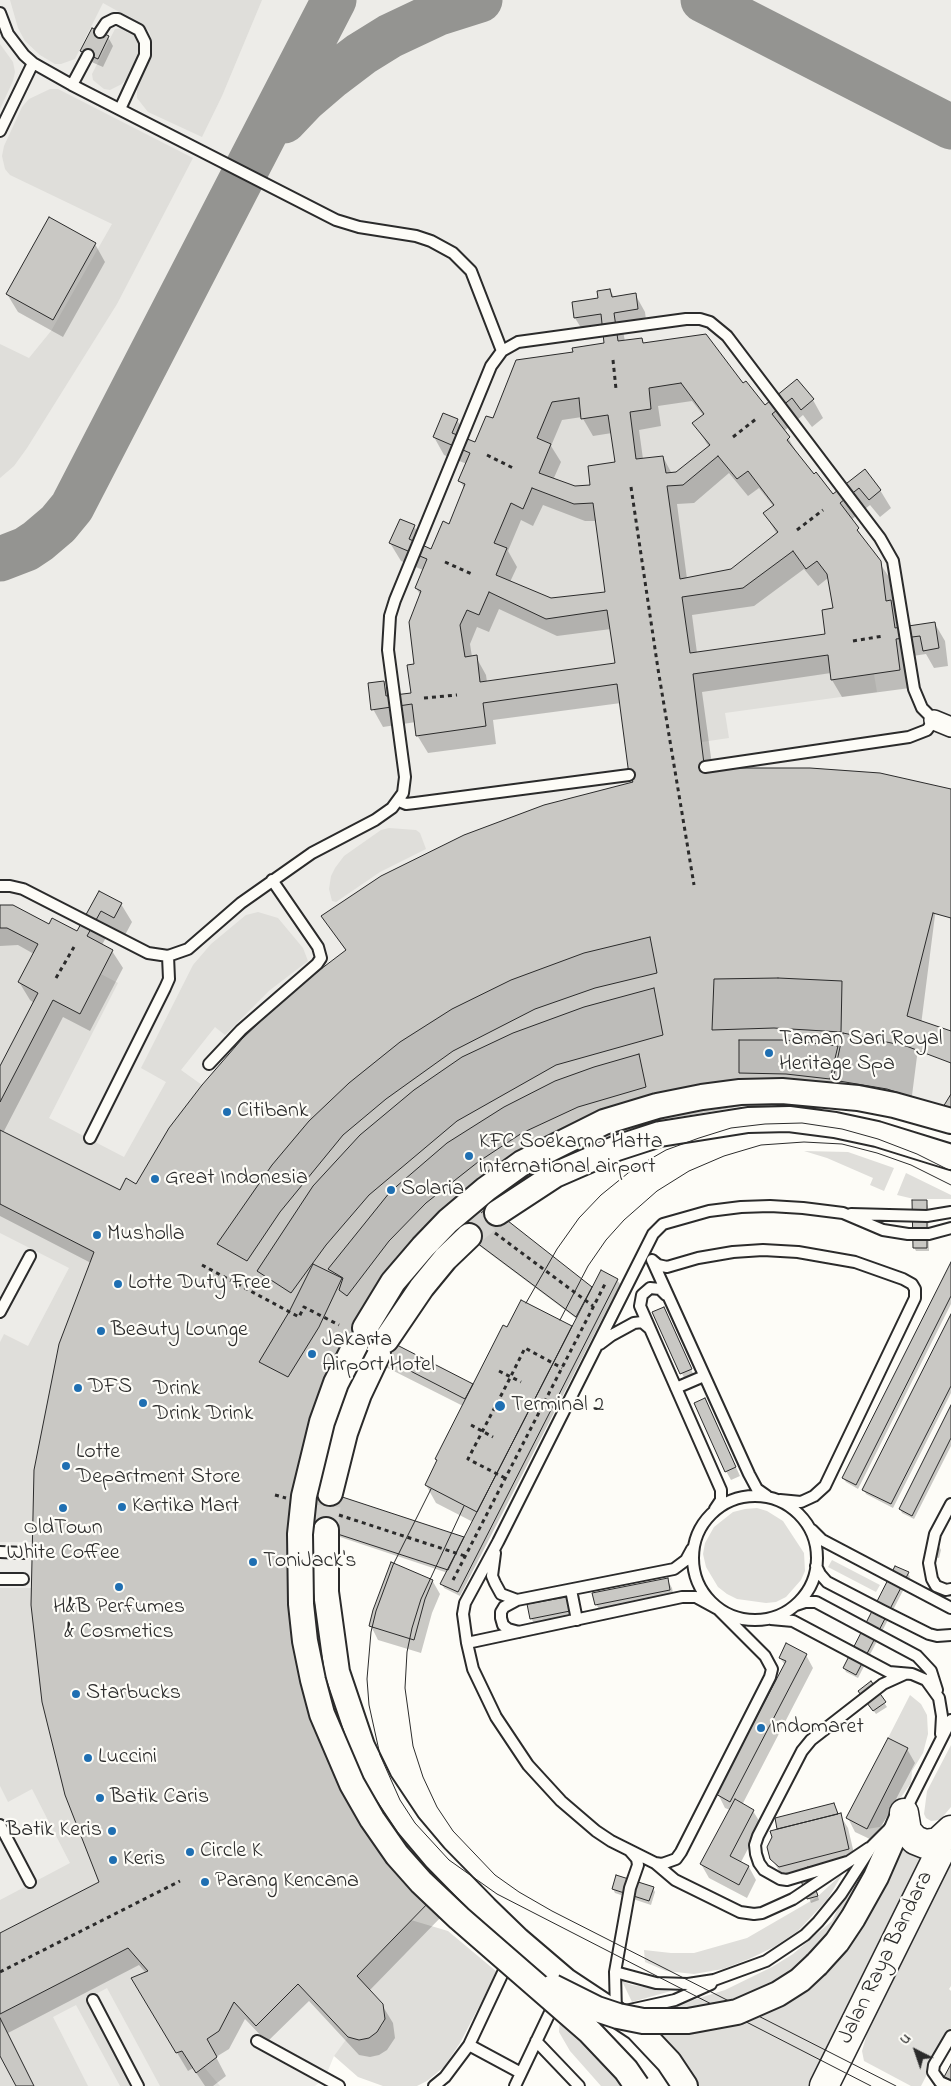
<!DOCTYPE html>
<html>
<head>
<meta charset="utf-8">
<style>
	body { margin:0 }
	#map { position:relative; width:951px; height:2086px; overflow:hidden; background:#fdfcf7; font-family:"Indie Flower",sans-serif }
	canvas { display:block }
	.north { position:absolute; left:891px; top:2026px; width:50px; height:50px; -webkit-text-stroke:4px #fdfcf7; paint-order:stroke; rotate:319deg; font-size:14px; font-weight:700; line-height:20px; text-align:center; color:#2b2b2b }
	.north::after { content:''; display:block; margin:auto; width:18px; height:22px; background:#2b2b2b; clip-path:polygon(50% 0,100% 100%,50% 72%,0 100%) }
</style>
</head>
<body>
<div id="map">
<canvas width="951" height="2086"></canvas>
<div class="north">U</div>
</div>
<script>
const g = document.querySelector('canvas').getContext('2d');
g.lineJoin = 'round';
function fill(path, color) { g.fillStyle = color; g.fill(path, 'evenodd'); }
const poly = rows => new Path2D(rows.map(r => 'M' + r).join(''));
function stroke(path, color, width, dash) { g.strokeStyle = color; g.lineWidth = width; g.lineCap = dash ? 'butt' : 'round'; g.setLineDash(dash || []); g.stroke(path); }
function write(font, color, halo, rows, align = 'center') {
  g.font = font + ' "Indie Flower",sans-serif'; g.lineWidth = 4.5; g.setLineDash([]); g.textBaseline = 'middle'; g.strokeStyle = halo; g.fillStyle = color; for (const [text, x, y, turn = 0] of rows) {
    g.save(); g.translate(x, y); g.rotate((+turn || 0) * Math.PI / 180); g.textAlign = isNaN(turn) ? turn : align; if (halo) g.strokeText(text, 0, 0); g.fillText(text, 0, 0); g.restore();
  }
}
fill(poly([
	[0,0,951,0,951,1118,738,1088,520,1159,367,1314,296,1531,357,1975,383,2004,385,2019,377,2032,334,2056,325,2078,315,2086,0,2086]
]), '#edece8');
fill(poly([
	[10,0,262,0,222,96,202,137,148,112,137,98,137,82,152,50,152,40,149,31,141,24,103,3,75,59,61,64,55,64,40,55,25,41,18,28],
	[123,28,134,34,139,41,139,56,128,77,122,84,110,90,104,89,93,80,92,74,115,29],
	[0,44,13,62,15,72,13,81,0,109],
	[50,89,58,89,193,158,117,304,27,448,14,466,0,478,0,344,29,358,51,331,112,224,10,175,5,169,2,156,4,146,22,107,29,99],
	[681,383,704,414,692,423,710,445,676,472,666,473,663,456,636,459,630,412,651,409,649,388],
	[579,398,582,418,608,415,615,462,590,485,575,486,539,473,551,444,537,438,552,402],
	[718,456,737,479,748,471,774,505,763,513,778,532,731,569,680,579,667,486,683,485],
	[532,488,573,504,593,503,605,592,551,598,496,575,507,549,494,543,511,503,523,508],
	[793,551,806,569,817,561,827,574,833,608,822,610,825,634,690,653,682,597,743,588],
	[489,592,607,610,615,663,480,682,477,656,465,657,460,625,467,610,479,614],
	[828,655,831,680,874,674,877,692,725,713,729,738,702,742,693,674],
	[389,828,416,830,420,833,426,849,380,872,336,902,332,901,329,889,331,876,335,868,344,856,381,830],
	[258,912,278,918,303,948,308,961,270,990,225,1035,215,1027,181,1070,202,1085,169,1128,136,1184,126,1179,120,1190,0,1130,0,1102,53,1000,80,1014,101,974,118,983,49,1118,124,1157,166,1082,141,1068,193,965,211,944,246,915],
	[0,928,7,928,38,944,18,982,38,993,0,1066],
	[804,1151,848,1152,894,1168,884,1191,870,1185,873,1178,827,1158],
	[906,1173,951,1195,951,1199,914,1199,897,1195],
	[0,1204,94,1252,59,1345,34,1470,32,1542,0,1542,0,1342,4,1334,28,1346,69,1268,0,1233],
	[757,1508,767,1511,783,1521,804,1553,805,1571,801,1580,786,1597,776,1602,766,1603,737,1599,727,1594,718,1587,706,1567,703,1554,705,1543,714,1527,733,1512,745,1509],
	[832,1560,880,1585,876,1592,828,1567],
	[0,1588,32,1588,31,1605,42,1702,65,1795,99,1882,0,1933,0,1900,70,1863,32,1789,8,1802,0,1786],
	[910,1695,921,1704,927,1715,928,1734,923,1753,912,1771,911,1783,880,1827,867,1829,907,1748,888,1738],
	[951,1745,951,1807,940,1820,931,1821,926,1818,924,1814,927,1791],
	[903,1842,916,1855,926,1857,811,2086,698,2086,677,2053,659,2033,702,2032,738,2024,773,2010,799,1993],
	[951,1859,951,1986,949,1989,951,1991,951,2028,921,2086,911,2086,864,2061,862,2051,873,2013],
	[870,1865,849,1911,806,1964,756,1997,699,2013,642,2011,664,2009,725,1990,772,1967,793,1954,832,1921,840,1904],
	[843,1873,827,1900,798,1931,774,1947,749,1959,723,1969,694,1974,666,1971,645,1962,644,1950,671,1953,694,1953,747,1938,816,1898],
	[411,1920,448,1931,497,1972,460,2043,444,2067,427,2081,417,2086,383,2086,358,2077,334,2056,348,2037,359,2040,369,2038,382,2026,385,2019,383,2004,357,1976],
	[128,1948,148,1971,131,1979,176,2053,182,2051,196,2073,204,2067,220,2086,160,2086,107,1988,87,1999,134,2086,120,2086,76,2005,53,2017,88,2086,34,2086,0,2018,0,2014],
	[622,1981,632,1985,671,1991,632,2002],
	[560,2018,629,2086,601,2086,570,2051,559,2032],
	[0,2056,16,2086,0,2086]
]), '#dfdeda');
fill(poly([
	[108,37,113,46,103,67,87,60,82,51],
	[95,244,105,262,63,337,18,312,7,294],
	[610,290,614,297,635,294,645,312,647,327,623,330,625,342,641,339,644,344,743,384,765,407,797,381,813,400,823,418,812,427,803,415,784,431,799,456,833,496,865,471,880,490,891,508,880,517,870,505,851,520,891,580,894,608,901,620,902,629,935,624,945,641,948,666,934,668,926,654,906,657,910,688,842,697,832,680,831,673,702,692,713,772,951,790,909,1119,870,1111,792,1104,749,1105,667,1119,614,1135,573,1154,530,1177,489,1208,593,1289,617,1280,620,1284,460,1596,444,1588,442,1584,448,1573,316,1529,314,1525,319,1491,465,1539,473,1522,436,1503,426,1485,438,1462,436,1459,463,1406,364,1356,341,1401,328,1438,310,1513,305,1587,329,1735,442,1916,369,1991,382,2005,393,2023,395,2038,387,2050,379,2055,370,2057,359,2055,309,2001,267,2042,245,2019,229,2049,216,2057,226,2076,213,2086,205,2086,193,2068,188,2071,143,1996,146,1973,139,1965,8,2033,34,2086,17,2086,0,2053,0,1934,101,1882,91,1263,0,1216,0,1068,34,1003,30,1000,19,982,34,954,18,945,0,946,0,907,49,925,78,933,99,893,121,904,132,922,125,935,111,928,102,945,112,951,123,968,90,1031,63,1017,3,1133,121,1191,137,1185,346,951,323,916,634,783,621,703,493,720,496,744,428,753,417,735,416,722,383,727,373,709,383,683,391,697,412,694,416,665,421,596,416,588,423,570,401,561,390,543,414,526,424,544,423,547,432,550,450,526,465,489,460,481,467,464,444,455,434,437,457,420,468,438,466,440,475,444,493,420,574,354,606,344,604,333,586,336,575,318],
	[692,401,704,416,694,423,709,447,677,473,672,474,663,457,643,459,639,430,661,426,658,406],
	[582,417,593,436,612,433,616,464,592,486,575,488,553,480,561,462,551,446,562,420],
	[729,473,748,496,759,488,774,507,765,514,777,534,731,570,687,579,677,504,694,503],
	[543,505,585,521,597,521,606,593,551,599,510,582,517,567,508,551,521,520,533,526],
	[804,569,818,586,828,578,834,610,826,635,697,653,692,615,754,606],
	[499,609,557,636,611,629,616,664,487,682,486,675,476,657,472,657,470,644,477,627,489,632],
	[465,1235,577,1319,573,1328,521,1302,473,1387,376,1336,401,1297,429,1263],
	[926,1202,928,1206,929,1251,916,1251,914,1247],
	[951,1265,951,1304,858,1489,846,1482,843,1478],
	[664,1309,695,1378,686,1382,654,1313],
	[951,1317,951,1393,893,1508,866,1494,864,1490],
	[705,1399,740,1476,731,1480,726,1471],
	[951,1408,951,1446,914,1519,902,1513,900,1509],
	[928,1544,939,1546,941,1550,939,1558,929,1556],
	[908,1573,910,1577,858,1678,846,1672,844,1668],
	[667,1579,672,1588,674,1598,601,1613,596,1604],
	[432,1580,440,1594,432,1613,421,1653,378,1640,371,1626],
	[566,1598,571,1607,574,1620,536,1627,531,1618],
	[806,1655,813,1668,742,1805,753,1811,761,1824,741,1862,749,1867,756,1880,747,1898,709,1878,701,1864,730,1810,725,1808,718,1794,785,1665,780,1658],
	[871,1683,887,1707,876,1714,862,1695],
	[907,1749,915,1763,874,1841,855,1832,848,1818],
	[840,1815,848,1828,856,1862,811,1874,819,1900,811,1903,801,1876,783,1878,769,1853,779,1830,776,1819],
	[653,1888,655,1892,651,1905,615,1893,613,1889]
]), '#0003');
stroke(poly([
	[703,0,951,127],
	[284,121,304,100,332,76,361,54,390,36,439,13,480,0],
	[0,559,26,549,38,541,58,524,72,507,334,0]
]), '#949491', 45);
const building = poly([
	[92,28,109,36,98,59,80,51,92,28],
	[49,217,96,243,53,320,6,294,49,217],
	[610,289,612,297,636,293,638,309,614,313,618,341,642,338,643,343,706,334,743,383,746,381,765,405,797,379,814,399,801,410,792,398,772,414,790,437,787,440,814,474,816,472,833,494,865,469,881,490,869,500,859,488,840,503,859,528,857,530,881,561,886,601,891,600,895,628,935,622,939,648,923,651,920,636,896,639,900,670,831,680,828,655,693,674,705,772,738,768,810,768,880,773,951,789,951,1118,781,1087,562,1136,391,1279,301,1494,319,1716,433,1898,357,1976,383,2004,385,2019,377,2032,369,2038,359,2040,348,2037,298,1984,256,2026,234,2002,219,2031,207,2039,217,2057,196,2073,182,2051,176,2053,131,1978,148,1971,128,1948,0,2014,0,1933,99,1882,65,1795,42,1702,31,1605,34,1470,59,1344,94,1252,0,1204,0,1130,120,1190,126,1178,136,1184,169,1128,202,1085,242,1039,292,991,346,950,321,916,381,876,464,835,544,805,633,782,629,775,617,684,483,703,486,726,416,736,412,704,371,710,368,683,384,681,386,696,411,693,407,665,414,664,409,622,421,591,415,588,427,559,389,543,400,519,415,525,409,539,431,549,443,521,449,524,465,484,458,481,470,453,433,437,443,413,458,419,452,433,475,442,486,416,493,418,516,360,573,352,572,348,604,343,601,314,574,318,572,302,598,298,597,291,610,289],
	[681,383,704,414,692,423,710,445,676,472,666,473,663,456,636,459,630,412,651,409,649,388,681,383],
	[579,398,581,419,608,415,615,462,588,466,590,485,575,486,539,473,551,444,537,438,552,402,579,398],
	[718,456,737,479,748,471,774,505,763,513,778,532,731,569,680,579,667,486,683,485,718,456],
	[532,488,574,504,593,503,605,592,551,598,496,575,507,548,494,543,511,503,523,509,532,488],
	[793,551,806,569,817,561,827,574,833,608,822,610,825,634,690,653,682,597,743,588,793,551],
	[489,592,546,619,607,610,615,663,480,682,477,655,465,657,460,625,467,610,479,615,489,592],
	[99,891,122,903,114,918,101,911,87,936,113,950,80,1014,53,1000,0,1102,0,1066,38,993,18,982,38,944,7,928,0,928,0,905,13,905,49,924,52,918,77,931,99,891],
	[933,913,951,918,951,1031,907,1016,933,913],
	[650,937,657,973,595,988,535,1009,453,1051,386,1099,343,1135,280,1212,247,1261,217,1244,272,1165,309,1121,349,1083,400,1042,452,1009,511,980,584,953,650,937],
	[778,978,842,981,841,1032,774,1028,712,1030,714,979,778,978],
	[654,988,663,1035,556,1065,457,1121,369,1195,326,1245,291,1293,257,1271,313,1186,360,1135,414,1090,462,1057,513,1033,584,1007,654,988],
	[843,1033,906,1046,951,1063,951,1094,943,1107,887,1089,833,1080,843,1033],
	[739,1040,786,1040,838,1046,830,1079,786,1074,739,1073,739,1040],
	[639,1054,646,1087,578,1107,522,1133,478,1162,426,1203,389,1241,347,1296,339,1290,343,1278,328,1269,390,1192,447,1143,504,1107,555,1081,594,1067,639,1054],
	[912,1200,927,1200,927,1248,913,1248,912,1200],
	[489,1206,592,1287,576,1317,461,1231,489,1206],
	[951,1262,951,1296,856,1485,842,1478,951,1262],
	[313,1264,342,1278,319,1327,288,1377,259,1362,289,1312,313,1264],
	[601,1270,618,1279,458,1592,440,1584,601,1270],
	[521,1300,572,1326,477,1512,425,1485,437,1460,435,1459,503,1325,507,1327,521,1300],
	[664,1307,692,1369,680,1374,652,1312,664,1307],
	[951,1314,951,1386,891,1504,862,1490,951,1314],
	[360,1326,473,1384,465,1399,352,1341,360,1326],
	[705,1398,736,1467,725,1472,694,1403,705,1398],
	[951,1405,951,1438,912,1516,899,1509,951,1405],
	[318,1489,464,1537,448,1570,313,1526,318,1489],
	[391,1562,433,1580,425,1599,414,1640,369,1626,373,1610,391,1562],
	[895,1566,909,1572,856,1675,843,1668,895,1566],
	[668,1578,670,1590,595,1605,592,1593,668,1578],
	[567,1597,570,1611,530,1619,527,1604,567,1597],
	[786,1643,807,1654,730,1802,716,1794,786,1661,779,1658,786,1643],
	[871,1681,886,1702,873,1711,858,1691,871,1681],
	[888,1738,908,1748,867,1829,846,1818,888,1738],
	[735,1799,754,1810,730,1856,749,1866,739,1885,700,1864,735,1799],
	[834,1803,838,1814,777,1829,775,1818,834,1803],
	[841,1813,849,1849,779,1867,770,1859,767,1847,772,1837,770,1831,841,1813],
	[808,1867,818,1896,807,1899,798,1871,808,1867],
	[616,1875,654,1887,649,1901,612,1889,616,1875],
	[0,2018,34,2086,16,2086,0,2056,0,2018],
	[951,2064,951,2080,944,2077,951,2064]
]);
fill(building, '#c9c8c4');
stroke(building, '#2b2b2b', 1);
stroke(poly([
	[469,1236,497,1213],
	[326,1530,330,1493]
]), '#d3d2ce', 24, [24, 12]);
const service = poly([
	[0,13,8,34,24,55,33,63,72,85,336,220,359,227,416,236,431,241,453,253,471,271,502,351],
	[100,32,106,23,114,19,118,19,139,30,145,42,145,55,120,109],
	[72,85,88,55],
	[0,131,33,63],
	[399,801,406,804,415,803,629,775],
	[0,886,10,886,23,889,148,953,168,956,188,949,241,903,312,853,375,820,392,808,403,793,405,777,388,650,390,616,395,600,491,366,502,351,518,342,686,319,700,319,710,322,727,336,880,538,893,561,914,689,922,708,934,720,927,730,909,737,705,767],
	[209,1064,241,1030,317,964,321,958,318,947,272,880],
	[90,1138,165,988,169,979,168,956],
	[851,1214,927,1216,951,1212],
	[652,1260,658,1265,667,1267,698,1258,733,1252,763,1250,798,1252,855,1262,903,1279,912,1284,915,1289,915,1298,825,1486,814,1496,801,1502,780,1500],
	[652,1260,749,1474,757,1489,767,1496],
	[666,1295,660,1289,650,1288,642,1295,640,1306,721,1490,721,1500,715,1509],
	[0,1312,30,1256],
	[600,1344,612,1335,634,1323,642,1322,649,1328],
	[676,1388,704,1376],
	'693 1558a62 62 0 1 1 124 0a62 62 0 1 1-124 0Z',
	[951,1504,935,1534,929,1563,932,1579,936,1586,946,1590,951,1589],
	[812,1530,822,1540,951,1608],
	[0,1552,25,1553],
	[495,1553,492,1576,495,1583,501,1594,517,1600,674,1569,686,1560,692,1549],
	[816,1566,820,1574,827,1582,881,1610,929,1634,937,1636,951,1635],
	[0,1579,23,1579],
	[571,1590,577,1620],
	[517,1600,504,1607,501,1612,501,1618,503,1625,508,1629,519,1632],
	[796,1605,805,1602,816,1602,917,1656,931,1671,937,1690],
	[771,1619,793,1621,889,1672,912,1674,926,1680,939,1698,942,1716,941,1734],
	[467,1643,682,1597,696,1597,718,1609,765,1656,772,1669,770,1677,681,1852,676,1859,662,1864,655,1863,611,1841,596,1831,561,1801,528,1765,496,1717,473,1669,467,1643,463,1614,465,1603,498,1542,653,1234,663,1224,709,1211,741,1207,770,1206,803,1208,843,1213,883,1230,908,1234,929,1234,951,1228],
	[904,1813,951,1720],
	[0,1825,30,1882],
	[630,1851,637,1859,638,1865,630,1888,615,1972,616,2013,675,2000,711,1984],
	[847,1862,787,1880,780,1879,764,1870,759,1863,756,1854,755,1845,758,1836,802,1751,811,1740,883,1684,905,1674],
	[655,1863,675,1880,740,1912,754,1914,762,1913,793,1899,869,1848],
	[615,1972,656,1983,688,1984,714,1980,766,1961,805,1935,818,1922,841,1894,872,1846,891,1827],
	[93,2000,138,2086],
	[257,2041,339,2086],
	[536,2041,579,2086],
	[469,2045,521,2073],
	[434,2086,445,2077,469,2045,508,1962],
	[515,2086,555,2002],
	[949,2086,940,2082,933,2072,934,2065,951,2036]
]);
const minor = poly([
	[934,720,951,727]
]);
const tertiary = poly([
	[497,1213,555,1175,617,1148,660,1134,748,1120,789,1119,835,1125,877,1134,951,1157],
	[365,1328,393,1282,423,1247,448,1221,486,1189,522,1163,604,1122,657,1106,702,1097,740,1092,782,1091,858,1098,894,1105,951,1121],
	[386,1340,422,1287,445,1259,469,1236],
	[330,1493,345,1433,359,1394,378,1354],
	[326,1530,326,1592,337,1672,362,1746,380,1783,408,1825,435,1857,485,1908,518,1940,566,1981,637,2028,669,2062,685,2086],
	[817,1964,837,1942,853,1918,876,1877,904,1813]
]);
const primary = poly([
	[904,1813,907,1831,915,1840,925,1844,938,1842,951,1830],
	[824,2086,951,1830]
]);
stroke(service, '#2b2b2b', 14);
stroke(minor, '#2b2b2b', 22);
stroke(tertiary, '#2b2b2b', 28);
stroke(primary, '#2b2b2b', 31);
stroke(poly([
	[613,360,616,389],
	[733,437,756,419],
	[487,455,515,469],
	[631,487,658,669,694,885],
	[797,530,823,510],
	[445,562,474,575],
	[853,641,883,636],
	[424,698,457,695],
	[56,978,74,947],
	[495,1233,593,1306],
	[202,1265,299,1317,304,1307,339,1325],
	[499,1371,521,1382],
	[471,1425,493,1437],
	[505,1478,468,1459,508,1382,525,1348,562,1368],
	[275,1495,286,1498],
	[339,1515,465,1556],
	[453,1580,605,1284],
	[0,1972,180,1881]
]), '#2b2b2b', 3, [4, 4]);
stroke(service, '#fdfcf7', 10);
stroke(minor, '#fdfcf7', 19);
stroke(tertiary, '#fdfcf7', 24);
stroke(primary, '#fdfcf7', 28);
stroke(poly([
	[526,1303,557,1249,579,1218,601,1195,633,1169,666,1150,699,1138,731,1128,765,1124,802,1123,842,1129,878,1139,917,1154,951,1171],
	[560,1320,588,1266,606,1240,624,1220,657,1191,689,1171,724,1156,761,1145,804,1142,842,1144,877,1153,911,1165,951,1185],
	[431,1489,393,1565,376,1611,371,1632,367,1679,369,1705,380,1755,400,1800,415,1823,449,1860,497,1894,871,2086],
	[464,1506,421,1599,412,1628,407,1652,405,1688,413,1746,423,1777,437,1807,453,1831,495,1875,519,1892,552,1911,896,2086]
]), '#2b2b2b', 1);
const tertiaryBridge = poly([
	[356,1344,336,1383,322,1422,304,1496,300,1534,301,1604,305,1641,313,1680,322,1714,352,1784,372,1819,397,1855,421,1882,459,1918,590,2032,626,2070,637,2086],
	[553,1987,597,2009,618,2016,643,2021,688,2021,737,2012,778,1994,800,1980,817,1964]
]);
stroke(tertiaryBridge, '#2b2b2b', 28, []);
stroke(tertiaryBridge, '#fdfcf7', 24);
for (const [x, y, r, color] of [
	[769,1053,5,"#1f6fb2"],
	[227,1112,5,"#1f6fb2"],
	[469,1156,5,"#1f6fb2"],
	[155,1179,5,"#1f6fb2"],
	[391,1190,5,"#1f6fb2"],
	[97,1235,5,"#1f6fb2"],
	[118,1284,5,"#1f6fb2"],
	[101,1331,5,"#1f6fb2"],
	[312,1354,5,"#1f6fb2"],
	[78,1388,5,"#1f6fb2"],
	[143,1403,5,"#1f6fb2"],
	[500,1406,6,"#1f6fb2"],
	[66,1466,5,"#1f6fb2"],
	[122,1507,5,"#1f6fb2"],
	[63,1508,5,"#1f6fb2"],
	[253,1562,5,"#1f6fb2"],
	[119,1587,5,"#1f6fb2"],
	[76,1694,5,"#1f6fb2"],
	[761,1728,5,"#1f6fb2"],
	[88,1758,5,"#1f6fb2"],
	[100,1798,5,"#1f6fb2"],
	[112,1831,5,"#1f6fb2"],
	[190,1852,5,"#1f6fb2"],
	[113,1860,5,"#1f6fb2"],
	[205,1882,5,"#1f6fb2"]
]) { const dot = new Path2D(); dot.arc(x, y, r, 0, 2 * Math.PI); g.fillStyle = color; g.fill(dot); stroke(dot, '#fdfcf7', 2); }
write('22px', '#2b2b2b', '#fdfcf7', [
	["Taman Sari Royal",779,1040],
	["Heritage Spa",779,1065],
	["Citibank",237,1112],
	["KFC Soekarno Hatta",479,1143],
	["international airport",479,1168],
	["Great Indonesia",165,1179],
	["Solaria",401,1190],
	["Musholla",107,1235],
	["Lotte Duty Free",128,1284],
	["Beauty Lounge",111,1331],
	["Jakarta",322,1341],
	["Airport Hotel",322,1366],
	["DFS",88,1388],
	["Drink",153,1390],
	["Drink Drink",153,1415],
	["Terminal 2",511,1406],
	["Lotte",76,1453],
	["Department Store",76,1478],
	["Kartika Mart",132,1507],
	["OldTown",63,1529,"center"],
	["White Coffee",63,1554,"center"],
	["ToniJack's",263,1562],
	["H&B Perfumes",119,1608,"center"],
	["& Cosmetics",119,1633,"center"],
	["Starbucks",86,1694],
	["Indomaret",771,1728],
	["Luccini",98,1758],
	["Batik Caris",110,1798],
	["Batik Keris",102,1831,"right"],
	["Circle K",200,1852],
	["Keris",123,1860],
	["Parang Kencana",215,1882]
], 'left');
write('22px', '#2b2b2b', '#fdfcf7', [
	["Jalan Raya Bandara",887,1958,-64]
]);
</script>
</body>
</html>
